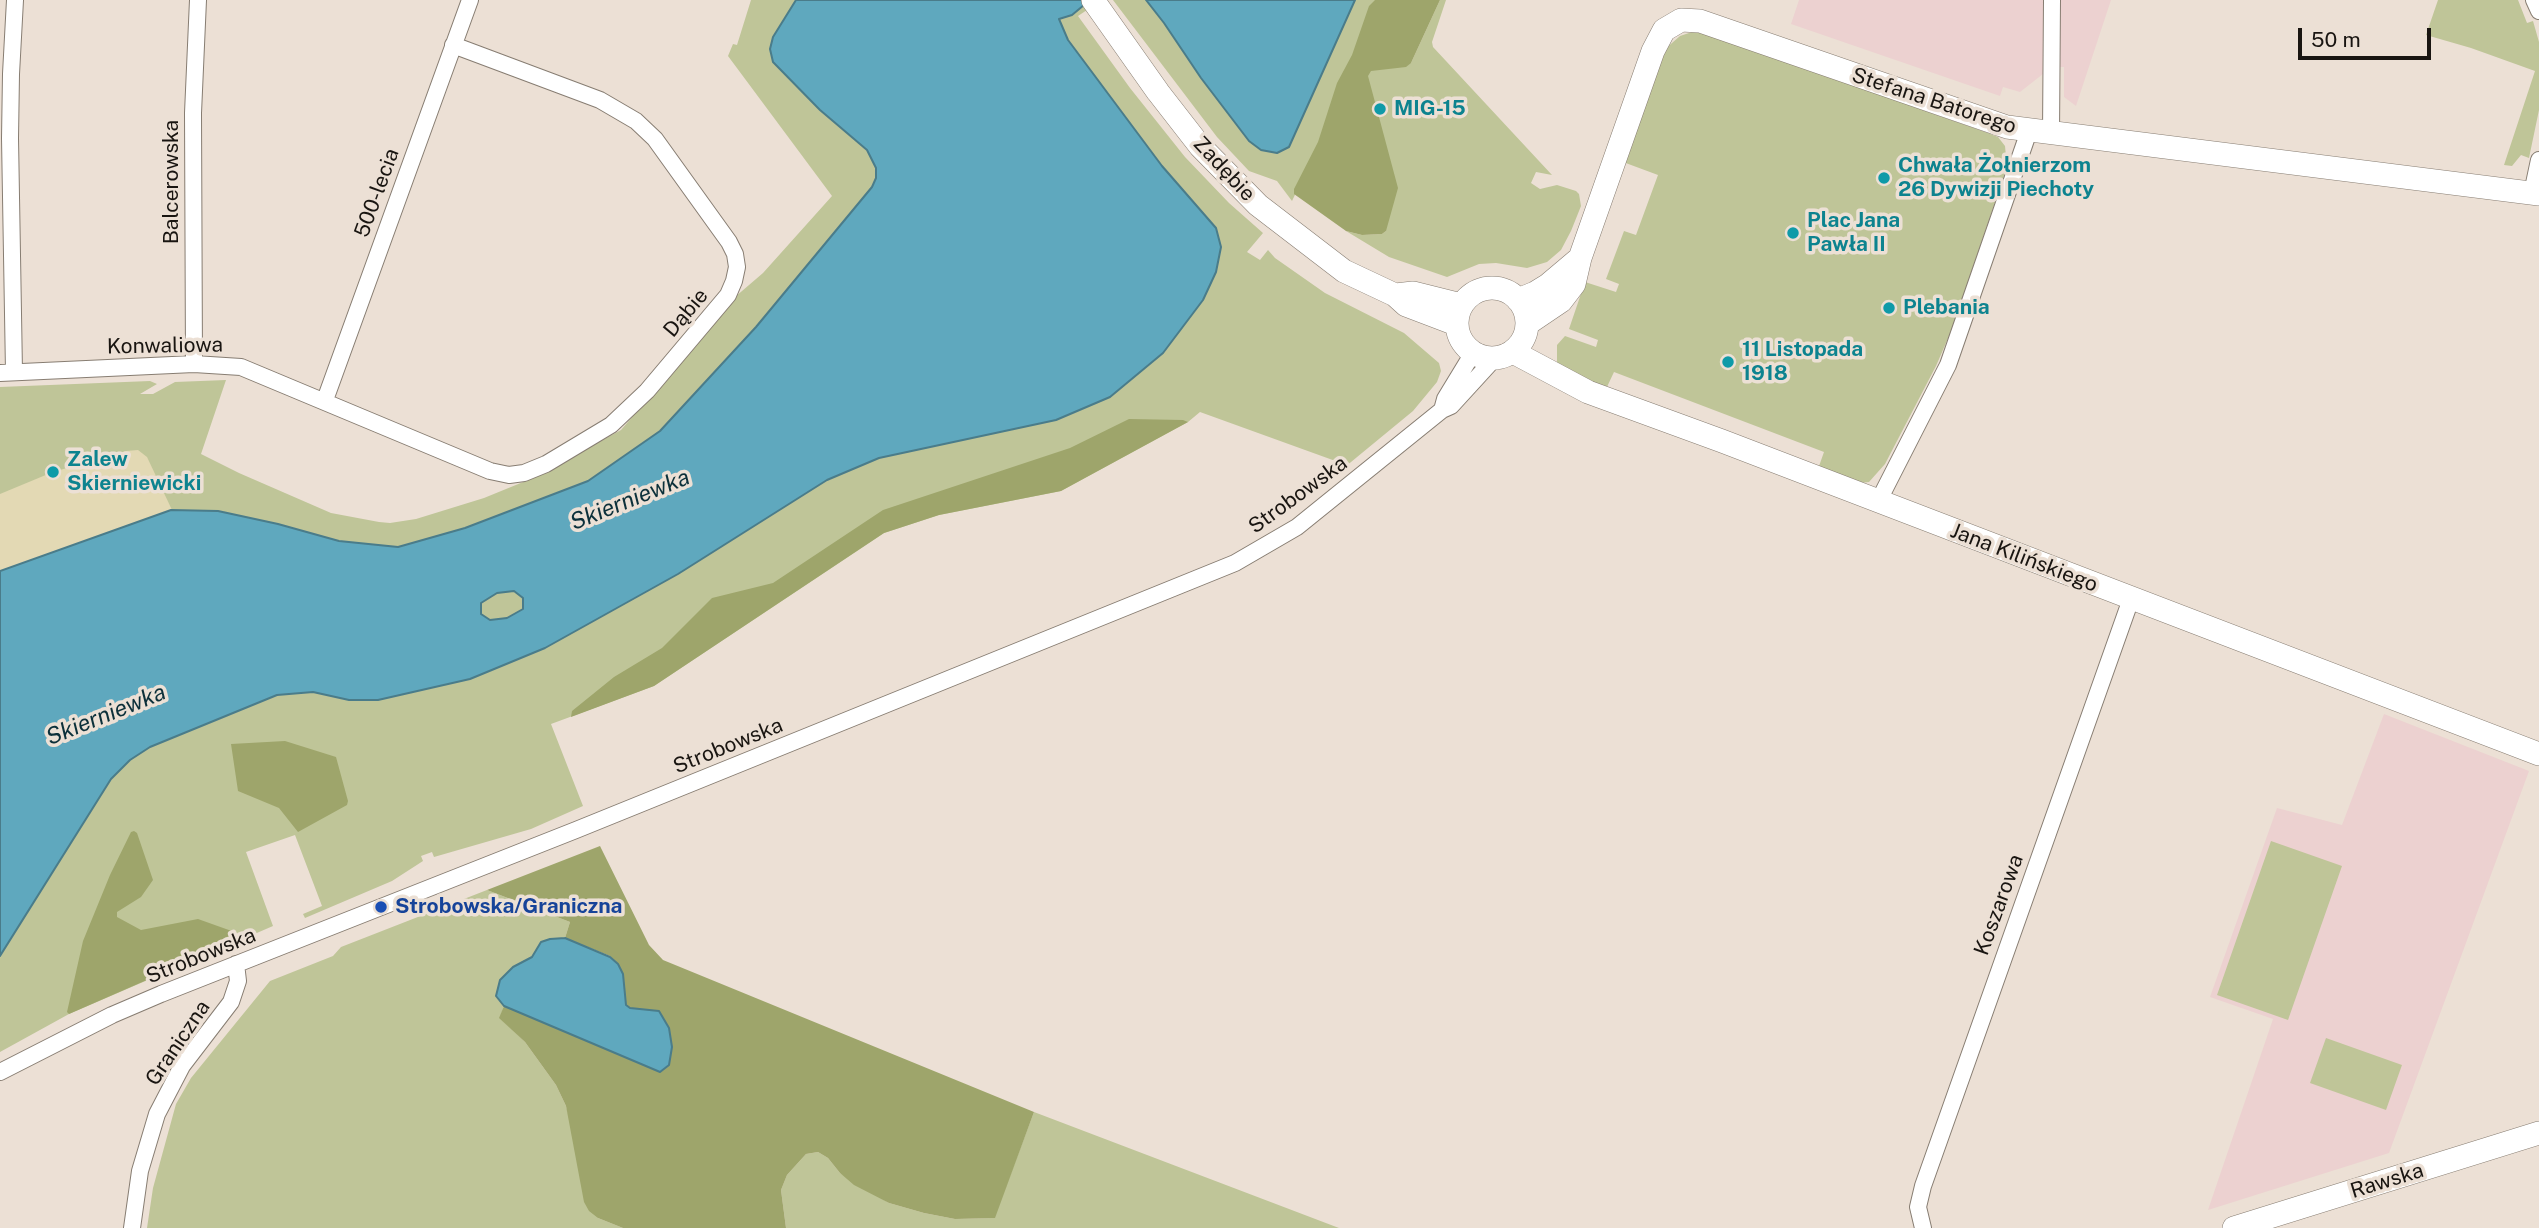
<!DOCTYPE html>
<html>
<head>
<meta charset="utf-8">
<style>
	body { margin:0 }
	#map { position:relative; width:2539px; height:1228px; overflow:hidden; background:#ece0d5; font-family:"Public Sans",sans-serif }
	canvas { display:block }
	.scale { position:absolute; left:2298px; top:28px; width:133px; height:32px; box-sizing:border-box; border:4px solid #191511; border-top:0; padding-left:9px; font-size:21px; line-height:24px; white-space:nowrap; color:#191511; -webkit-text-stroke:5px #ece0d5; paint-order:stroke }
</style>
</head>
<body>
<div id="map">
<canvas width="2539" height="1228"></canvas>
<div class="scale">50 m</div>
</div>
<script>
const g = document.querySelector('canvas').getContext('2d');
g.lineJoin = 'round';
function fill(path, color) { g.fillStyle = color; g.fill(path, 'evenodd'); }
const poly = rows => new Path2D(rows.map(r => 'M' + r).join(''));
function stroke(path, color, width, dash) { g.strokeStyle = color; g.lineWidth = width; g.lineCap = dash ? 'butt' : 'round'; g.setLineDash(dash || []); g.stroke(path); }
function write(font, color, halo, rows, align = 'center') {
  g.font = font + ' "Public Sans",sans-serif'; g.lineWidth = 7; g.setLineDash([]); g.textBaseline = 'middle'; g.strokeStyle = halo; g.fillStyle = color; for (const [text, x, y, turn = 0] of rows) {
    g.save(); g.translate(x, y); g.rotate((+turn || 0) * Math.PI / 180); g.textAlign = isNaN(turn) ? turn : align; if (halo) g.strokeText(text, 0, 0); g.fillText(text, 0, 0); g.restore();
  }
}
fill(poly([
	[1799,0,2111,0,2076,106,2064,97,2064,67,2044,67,2043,74,2020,92,2003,87,2000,96,1791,24],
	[2384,714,2529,771,2389,1153,2208,1210,2273,1019,2210,997,2277,808,2342,825]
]), '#ecd1d0');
fill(poly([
	[751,0,1102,0,1078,16,1130,88,1185,157,1229,203,1263,233,1247,252,1260,260,1268,250,1275,258,1325,293,1404,333,1439,363,1441,371,1437,382,1413,411,1334,476,1331,472,1341,463,1200,412,1188,422,1061,491,939,515,884,533,654,686,551,724,583,806,531,829,434,857,432,852,421,856,423,861,392,881,305,918,303,914,322,906,295,835,246,852,273,926,69,1014,0,1052,0,387,150,381,157,384,140,394,153,394,175,382,226,380,201,454,239,473,331,513,379,522,390,523,416,519,484,498,533,478,621,430,735,297,763,273,832,196,728,56,733,44,737,45],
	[1113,0,1418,0,1411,63,1440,0,1446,0,1432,42,1433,47,1552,175,1536,172,1531,183,1540,189,1557,185,1576,191,1579,194,1581,206,1571,231,1561,250,1547,262,1527,268,1496,263,1479,264,1447,277,1389,257,1346,231,1362,235,1382,234,1386,231,1313,157,1292,201,1277,181,1249,171,1217,137],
	[2438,0,2518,0,2527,23,2533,21,2539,42,2539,110,2529,158,2521,155,2512,166,2504,165,2535,71,2471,48,2426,35],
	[1692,32,1708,34,1988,133,1998,137,2005,146,2007,167,1952,329,1936,366,1885,464,1869,482,1859,483,1818,469,1824,452,1614,372,1606,389,1559,366,1557,362,1557,345,1565,336,1596,347,1598,340,1569,329,1585,282,1616,292,1619,284,1606,279,1624,231,1636,235,1658,175,1623,162,1664,50,1680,36],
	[2271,841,2342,866,2288,1020,2217,995],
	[487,890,570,922,565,938,550,939,541,942,532,957,513,967,496,996,504,1006,500,1018,525,1042,556,1085,566,1106,598,1218,623,1228,147,1228,153,1188,176,1104,191,1078,270,981,333,956,341,947],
	[2326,1038,2402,1065,2386,1110,2310,1083],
	[1034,1112,1339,1228,786,1228,781,1190,787,1175,806,1154,818,1152,828,1158,840,1173,889,1203,924,1213,955,1219,994,1218]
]), '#bfc598');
fill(poly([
	[1375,0,1440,0,1411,63,1406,67,1371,71,1368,76,1398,188,1386,231,1382,234,1362,235,1346,231,1294,194,1294,189,1318,142,1337,83,1352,55,1369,6],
	[1129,419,1183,420,1188,422,1061,491,939,515,884,533,654,686,571,717,572,711,614,677,662,648,712,598,773,583,883,510,1070,448],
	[285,741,336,757,348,801,347,805,298,832,279,808,238,791,231,744],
	[134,831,137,833,153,880,141,897,117,912,117,917,141,930,198,919,240,934,243,938,69,1014,67,1012,83,941,110,875,131,832],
	[600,846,649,945,663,960,1034,1112,995,1218,955,1219,924,1213,889,1203,854,1185,840,1173,828,1158,818,1152,806,1154,787,1175,781,1190,786,1228,623,1228,598,1218,589,1211,584,1202,566,1106,556,1085,525,1042,499,1018,504,1006,660,1071,659,1011,630,1008,626,1005,623,974,610,956,565,938,570,922,487,890]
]), '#9ea56b');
fill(poly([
	[138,450,147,457,172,510,0,571,0,494,53,472,126,451]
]), '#e3d9b4');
const water = poly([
	[796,0,1090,0,1072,15,1059,19,1068,40,1162,166,1216,228,1221,247,1216,272,1203,300,1163,353,1110,397,1056,420,879,458,827,480,678,574,545,648,470,679,378,700,349,700,313,692,277,695,150,747,130,760,111,779,0,956,0,571,171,510,218,511,278,524,339,541,398,547,465,528,588,481,660,431,756,327,872,187,876,178,876,168,867,150,820,110,773,62,770,49,773,37,796,0],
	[514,591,523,598,523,609,507,618,490,620,481,614,481,603,497,593,514,591],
	[1146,0,1355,0,1289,147,1277,153,1261,150,1249,141,1201,78,1164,23,1146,0],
	[565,938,610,957,618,964,623,974,626,1005,630,1008,659,1011,669,1028,672,1047,669,1065,660,1072,504,1006,496,996,500,980,513,967,532,957,541,942,550,939,565,938]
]);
fill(water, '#5fa8be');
stroke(water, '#4a7c8a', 2);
const street = poly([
	[2534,0,2539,11],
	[2051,134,2052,0],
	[2532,193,2539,160],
	[194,364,193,113,198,0],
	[14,372,10,138,11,74,15,0],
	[0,373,194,364,241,367,490,471,509,475,524,473,546,464,611,425,647,391,728,295,734,281,737,267,735,254,729,242,655,139,636,121,600,100,453,45],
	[325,400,470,0],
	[1442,410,1445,399,1473,353],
	[1878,502,1948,365,2029,131],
	[0,1072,112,1015,161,994,576,830,1235,563,1297,527,1442,410,1451,406,1494,359],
	[132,1228,140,1171,157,1114,182,1066,231,1002,238,981,236,964],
	[1923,1228,1918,1207,1923,1186,2131,599]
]);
const secondary = poly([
	[1093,0,1158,92,1200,146,1258,205,1344,271,1395,295,1406,305,1456,324],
	'1457 323a35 35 0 1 1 70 0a35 35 0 1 1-70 0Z',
	[1396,295,1413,293,1461,305],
	[1518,300,1535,293,1548,285,1580,258],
	[1527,324,1561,301,1574,284,1580,258,1653,51,1664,30,1681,20,1700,21,2007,127,2539,194],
	[1513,352,1588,392,1722,441,2539,754],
	[2234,1228,2539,1133]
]);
stroke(street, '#877d72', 18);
stroke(secondary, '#877d72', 24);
stroke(street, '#fff', 16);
stroke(secondary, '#fff', 23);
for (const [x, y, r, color] of [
	[1380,109,7,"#0f9aa8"],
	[1884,178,7,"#0f9aa8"],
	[1793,233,7,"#0f9aa8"],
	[1889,308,7,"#0f9aa8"],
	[1728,362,7,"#0f9aa8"],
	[53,472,7,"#0f9aa8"],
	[381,907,7,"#1a4fb4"]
]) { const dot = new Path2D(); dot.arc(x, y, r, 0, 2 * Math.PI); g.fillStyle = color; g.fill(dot); stroke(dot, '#ece0d5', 2.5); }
write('21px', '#191511', '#ece0d5', [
	["Stefana Batorego",1934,101,18],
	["Zadębie",1224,169,47],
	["Balcerowska",172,182,-90],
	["500-lecia",377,193,-70],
	["Dąbie",686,313,-50],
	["Konwaliowa",165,346,-1],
	["Strobowska",1298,495,-36],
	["Jana Kilińskiego",2024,558,21],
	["Strobowska",728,746,-22],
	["Koszarowa",1999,905,-70],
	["Strobowska",201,956,-22],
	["Graniczna",178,1043,-56],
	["Rawska",2387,1181,-17]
]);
write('bold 21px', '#0d838f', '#ece0d5', [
	["MIG-15",1394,109],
	["Chwała Żołnierzom",1898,166],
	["26 Dywizji Piechoty",1898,190],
	["Plac Jana",1807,221],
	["Pawła II",1807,245],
	["Plebania",1903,308],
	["11 Listopada",1742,350],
	["1918",1742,374],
	["Zalew",67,460],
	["Skierniewicki",67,484]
], 'left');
write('bold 21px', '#164399', '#ece0d5', [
	["Strobowska/Graniczna",395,907]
], 'left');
write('italic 23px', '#0c303a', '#ece0d5', [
	["Skierniewka",630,500,-22],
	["Skierniewka",106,715,-22]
]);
</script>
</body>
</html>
